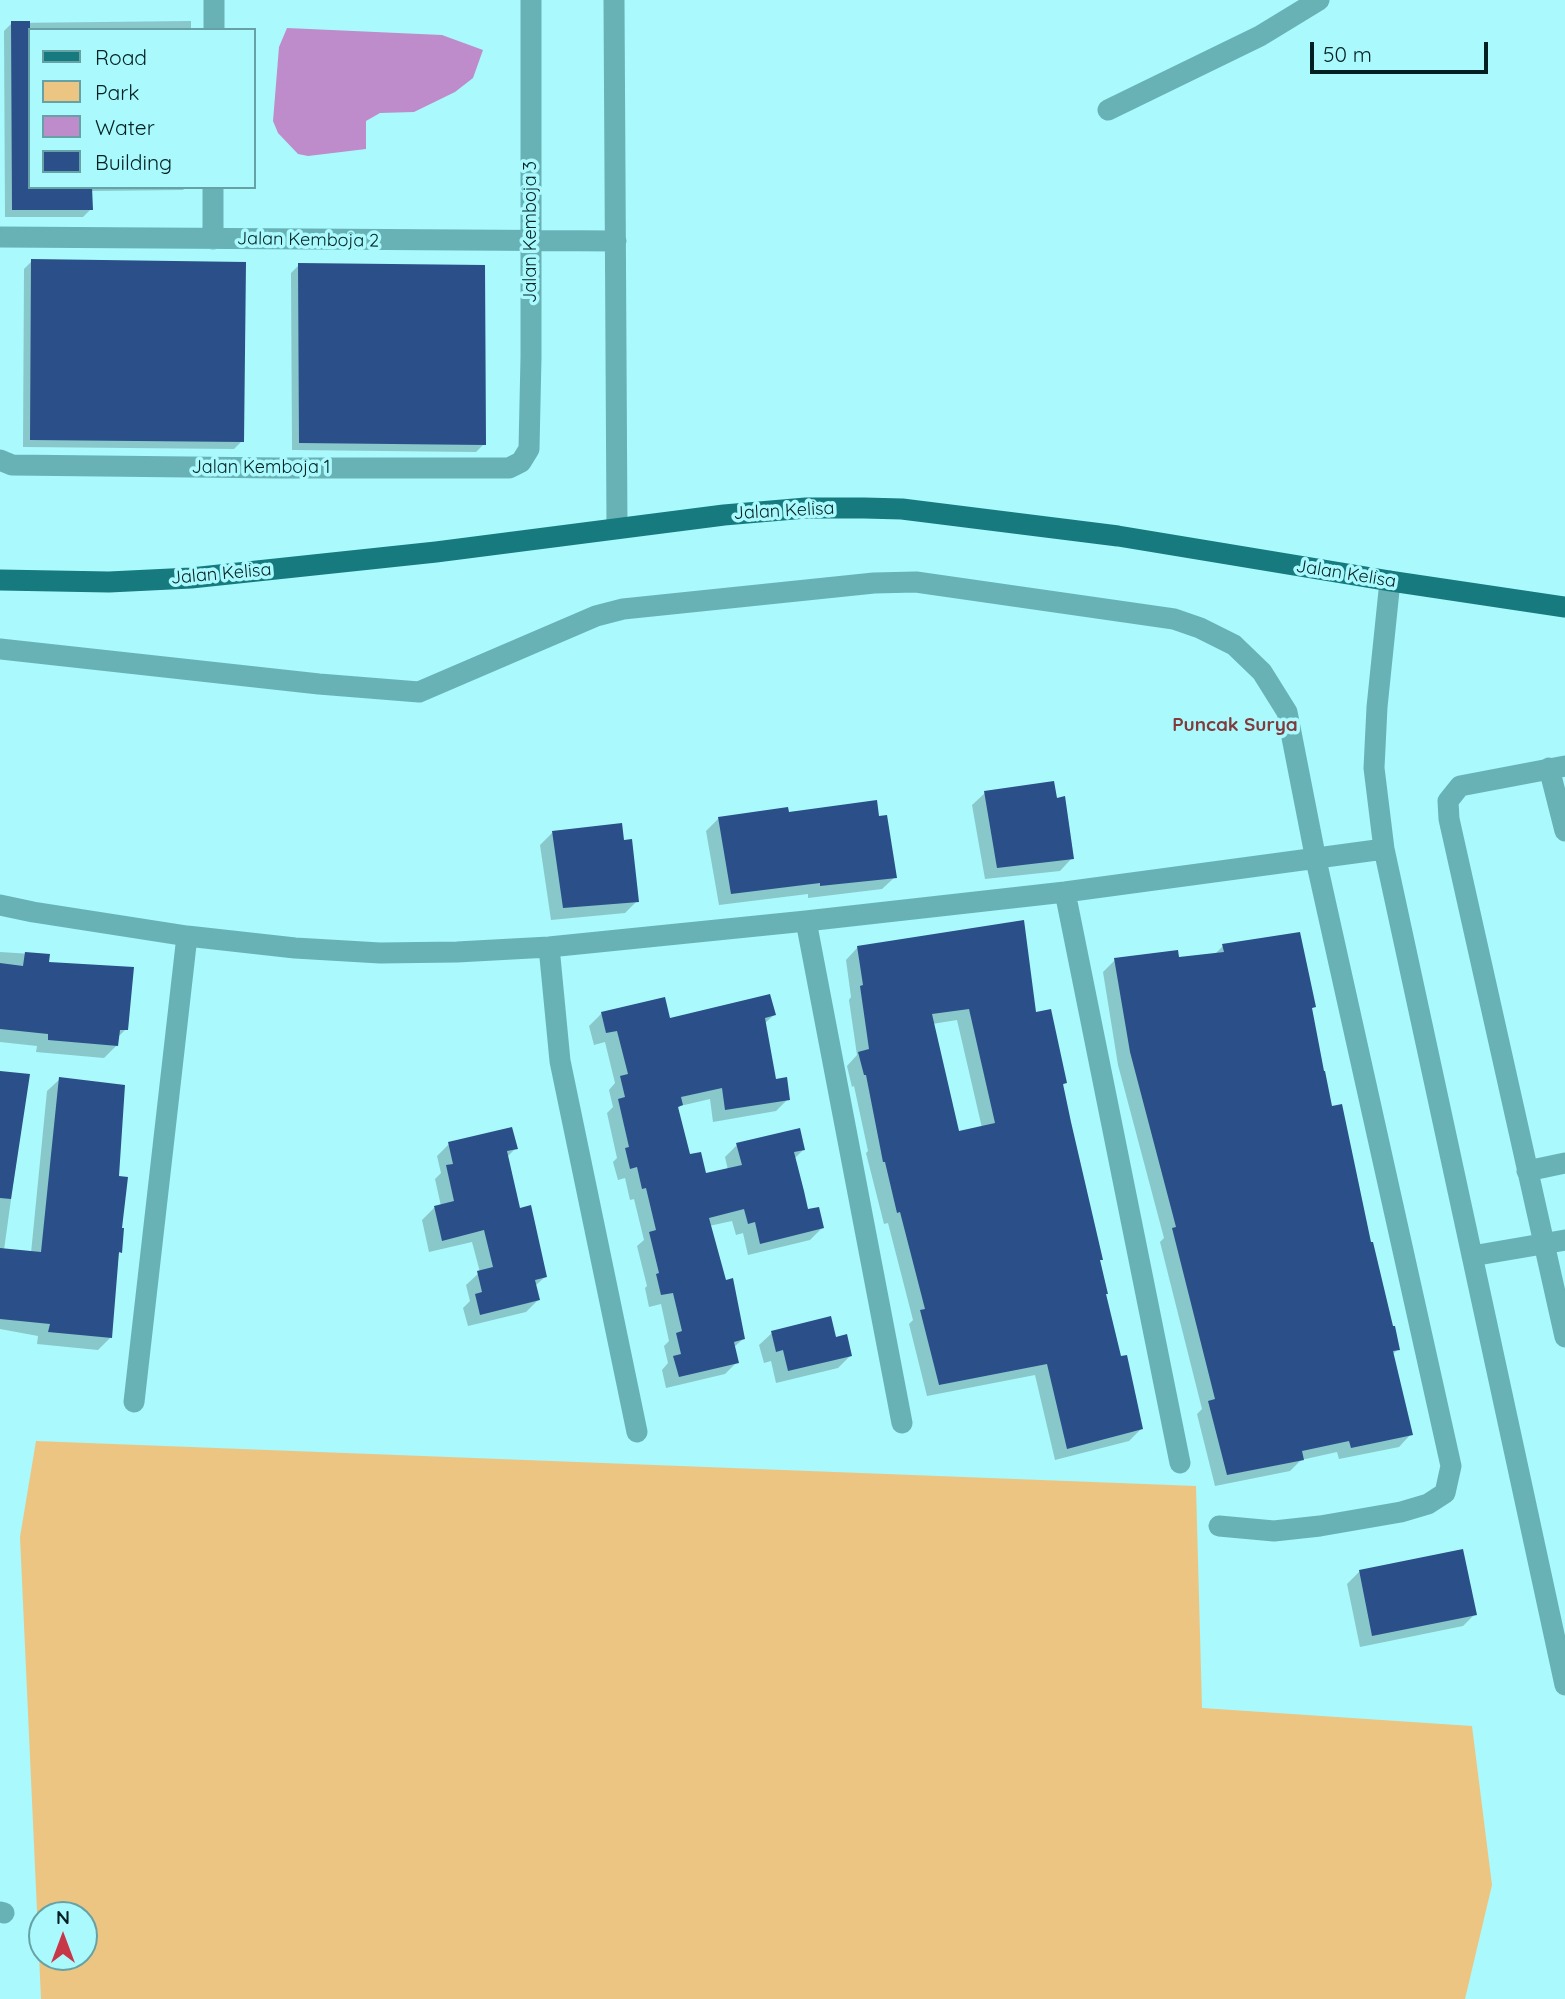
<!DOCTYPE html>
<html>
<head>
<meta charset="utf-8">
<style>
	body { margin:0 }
	#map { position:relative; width:1565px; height:1999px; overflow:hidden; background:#aaf9fd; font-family:Quicksand,sans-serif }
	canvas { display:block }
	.legend { position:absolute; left:28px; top:28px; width:228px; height:161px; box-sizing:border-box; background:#aaf9fd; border:2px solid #66a2a5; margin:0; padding:9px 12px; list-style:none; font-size:21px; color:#002022 }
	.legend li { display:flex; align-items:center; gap:14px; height:35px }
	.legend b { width:35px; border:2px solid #66a2a5 }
	.north { position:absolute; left:28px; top:1901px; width:70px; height:70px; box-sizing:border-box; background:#aaf9fd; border:2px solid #66a2a5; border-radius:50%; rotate:0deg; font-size:19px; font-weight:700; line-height:28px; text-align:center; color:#002022 }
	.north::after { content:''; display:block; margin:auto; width:24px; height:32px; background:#c83747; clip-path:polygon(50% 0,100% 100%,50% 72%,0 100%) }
	.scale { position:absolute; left:1310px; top:42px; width:178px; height:32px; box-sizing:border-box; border:4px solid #002022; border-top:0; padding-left:9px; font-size:21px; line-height:24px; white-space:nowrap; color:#002022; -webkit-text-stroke:5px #aaf9fd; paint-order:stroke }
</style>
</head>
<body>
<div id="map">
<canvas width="1565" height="1999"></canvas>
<ul class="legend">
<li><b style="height:9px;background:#177a7e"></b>Road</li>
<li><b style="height:19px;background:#edc583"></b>Park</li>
<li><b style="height:19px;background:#be8ccb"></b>Water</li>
<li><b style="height:19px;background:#2b4f89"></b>Building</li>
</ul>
<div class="north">N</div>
<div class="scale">50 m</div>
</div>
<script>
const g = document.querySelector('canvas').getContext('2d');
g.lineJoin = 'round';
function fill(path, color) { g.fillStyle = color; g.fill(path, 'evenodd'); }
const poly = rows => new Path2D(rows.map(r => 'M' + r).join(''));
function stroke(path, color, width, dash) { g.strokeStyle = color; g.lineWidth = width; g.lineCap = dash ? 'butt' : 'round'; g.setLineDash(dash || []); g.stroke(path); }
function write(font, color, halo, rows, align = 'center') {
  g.font = font + ' Quicksand,sans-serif'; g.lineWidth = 7; g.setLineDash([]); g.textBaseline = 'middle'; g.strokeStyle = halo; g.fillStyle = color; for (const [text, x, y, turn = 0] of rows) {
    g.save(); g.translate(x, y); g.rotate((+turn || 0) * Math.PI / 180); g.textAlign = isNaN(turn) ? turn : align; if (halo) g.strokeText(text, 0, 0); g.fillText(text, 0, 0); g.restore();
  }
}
fill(poly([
	[36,1441,1196,1486,1202,1708,1472,1726,1492,1885,1465,1999,41,1999,20,1537],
	[42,1915,84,1915,84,1957,42,1957]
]), '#edc583');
fill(poly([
	[287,28,442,35,483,50,473,78,455,92,414,112,380,113,366,121,366,149,308,156,298,154,278,133,273,121,279,47]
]), '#be8ccb');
fill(poly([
	[191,21,191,30,30,30,30,187,186,187,183,190,91,191,91,209,83,217,5,217,4,31,12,23],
	[32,261,242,441,234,449,23,447,24,269],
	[299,265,484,444,476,452,292,450,291,273],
	[985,793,1072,858,1060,871,985,879,972,805],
	[788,814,878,818,895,877,882,889,808,898,808,894,719,905,706,831,719,818],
	[552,833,637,901,625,913,551,920,540,845],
	[1223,946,1314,1006,1310,1010,1331,1108,1398,1349,1392,1355,1411,1434,1399,1447,1339,1459,1337,1452,1301,1460,1290,1471,1215,1486,1197,1414,1202,1409,1160,1242,1164,1238,1118,1065,1103,972,1115,960,1177,959,1214,955],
	[858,947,1034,1014,1065,1083,1062,1086,1105,1295,1120,1358,1141,1429,1129,1441,1055,1460,1035,1375,927,1396,909,1324,913,1320,888,1223,884,1224,866,1153,868,1151,854,1086,852,1087,847,1066,857,1055,849,1000,851,997,846,960],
	[957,1020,982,1128,958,1133,932,1024],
	[0,952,48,955,47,964,126,1029,117,1038,117,1045,104,1058,36,1052,37,1046,0,1042],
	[602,1013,668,1020,774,1015,764,1024,774,1081,788,1099,776,1111,713,1122,710,1099,680,1106,677,1109,689,1156,705,1175,728,1170,725,1157,737,1145,803,1150,794,1159,807,1212,822,1228,810,1240,748,1255,743,1233,736,1235,732,1221,709,1226,743,1339,733,1348,737,1362,725,1374,666,1388,662,1370,668,1363,664,1346,669,1341,661,1304,649,1307,645,1288,647,1286,637,1246,644,1240,634,1199,630,1200,625,1178,618,1180,613,1162,617,1158,607,1113,613,1107,609,1090,615,1083,605,1042,594,1045,589,1026],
	[0,1073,28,1076,4,1250,31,1253,47,1091,60,1079,117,1177,120,1252,117,1255,110,1338,98,1350,37,1344,38,1336,0,1329],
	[449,1144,516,1148,506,1158,519,1210,545,1277,535,1286,538,1300,526,1312,468,1326,463,1308,470,1301,466,1285,480,1272,472,1242,429,1252,422,1220,434,1208,441,1206,435,1179,441,1173,437,1156],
	[772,1333,835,1339,850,1356,838,1368,776,1383,771,1361,764,1363,759,1345],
	[1359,1572,1475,1614,1463,1626,1360,1647,1347,1584]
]), '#0003');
fill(poly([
	[11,21,30,21,30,187,92,187,93,210,12,210],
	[31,259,246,262,244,442,30,440],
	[298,263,485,265,486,445,299,443],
	[1054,781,1057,798,1065,796,1074,859,997,868,984,791],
	[877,800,879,816,887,815,897,878,820,886,820,883,731,894,718,817,788,807,789,812],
	[622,823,624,840,632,839,639,902,563,908,552,831],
	[1024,920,1036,1012,1051,1009,1067,1083,1063,1084,1071,1122,1103,1260,1100,1260,1108,1294,1106,1294,1121,1356,1127,1355,1143,1429,1067,1449,1047,1364,939,1385,920,1310,925,1309,900,1212,897,1213,885,1162,883,1162,866,1075,864,1075,858,1052,869,1049,860,986,863,985,857,946],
	[969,1009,995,1123,959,1131,932,1014],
	[1300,932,1316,1007,1312,1008,1324,1071,1325,1071,1332,1106,1342,1104,1371,1242,1373,1242,1393,1326,1395,1326,1400,1350,1393,1351,1413,1435,1351,1448,1349,1441,1302,1451,1304,1460,1227,1475,1208,1401,1215,1399,1172,1228,1176,1227,1130,1052,1114,958,1178,950,1179,957,1224,952,1222,944],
	[25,952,50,954,49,962,134,967,128,1030,120,1030,118,1046,48,1040,48,1034,0,1029,0,963,23,966],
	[770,994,776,1015,765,1018,776,1079,787,1077,790,1100,725,1110,722,1088,681,1097,683,1105,678,1107,690,1154,701,1152,706,1173,742,1165,736,1143,800,1128,805,1150,794,1152,804,1191,808,1209,819,1207,824,1228,760,1244,755,1222,748,1224,744,1209,709,1218,726,1280,733,1278,745,1339,734,1342,739,1363,679,1377,673,1356,681,1354,676,1333,682,1331,673,1293,661,1295,656,1274,659,1273,649,1232,656,1230,646,1188,642,1189,637,1167,630,1169,625,1148,629,1147,618,1099,625,1097,620,1076,628,1074,617,1031,606,1033,601,1012,665,997,670,1018],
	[0,1071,30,1074,11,1199,0,1198],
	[59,1077,125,1085,119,1176,128,1177,122,1228,124,1228,122,1253,119,1252,112,1338,48,1332,50,1324,0,1319,0,1248,41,1252],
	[512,1127,518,1149,507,1151,520,1208,531,1205,547,1277,535,1280,540,1300,480,1315,475,1294,482,1292,477,1271,493,1267,484,1230,442,1241,434,1206,454,1201,446,1165,453,1164,448,1142],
	[831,1316,836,1337,847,1334,852,1356,788,1371,783,1350,776,1352,771,1331],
	[1463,1549,1477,1615,1372,1636,1359,1570]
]), '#2b4f89');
stroke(poly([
	[614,0,617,528],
	[214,30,214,0],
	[1108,110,1260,36,1319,0],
	[0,237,616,241],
	[213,239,213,187],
	[0,460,12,465,277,468,509,468,521,462,529,449,531,357,531,0],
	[1390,581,1377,707,1374,768,1384,849,1565,1685],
	[0,649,319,684,419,692,596,616,623,609,874,583,916,582,1174,619,1200,628,1234,645,1262,672,1287,712,1316,860,1451,1466,1445,1493,1428,1504,1401,1512,1320,1526,1274,1531,1219,1526],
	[1565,766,1460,786,1448,801,1449,819,1565,1337],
	[1549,768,1565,831],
	[1065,892,1180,1463],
	[0,905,33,912,187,936,295,948,380,953,457,952,549,947,806,921,1065,892,1384,849],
	[806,921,902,1423],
	[549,947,560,1061,637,1432],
	[1527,1171,1565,1163],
	[1472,1256,1565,1240],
	[134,1402,187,936],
	[0,1912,4,1913]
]), '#68b2b6', 21);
stroke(poly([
	[0,580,109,582,191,578,436,552,724,515,806,508,864,508,902,509,1118,536,1390,581,1565,607]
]), '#177a7e', 21);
write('18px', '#002022', '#aaf9fd', [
	["Jalan Kemboja 3",531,232,-90],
	["Jalan Kemboja 2",308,240,1],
	["Jalan Kemboja 1",261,468],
	["Jalan Kelisa",784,511,-3],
	["Jalan Kelisa",221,574,-5],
	["Jalan Kelisa",1346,574,9]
]);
write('bold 19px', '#823a3d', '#aaf9fd', [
	["Puncak Surya",1235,725]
]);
</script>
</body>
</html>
